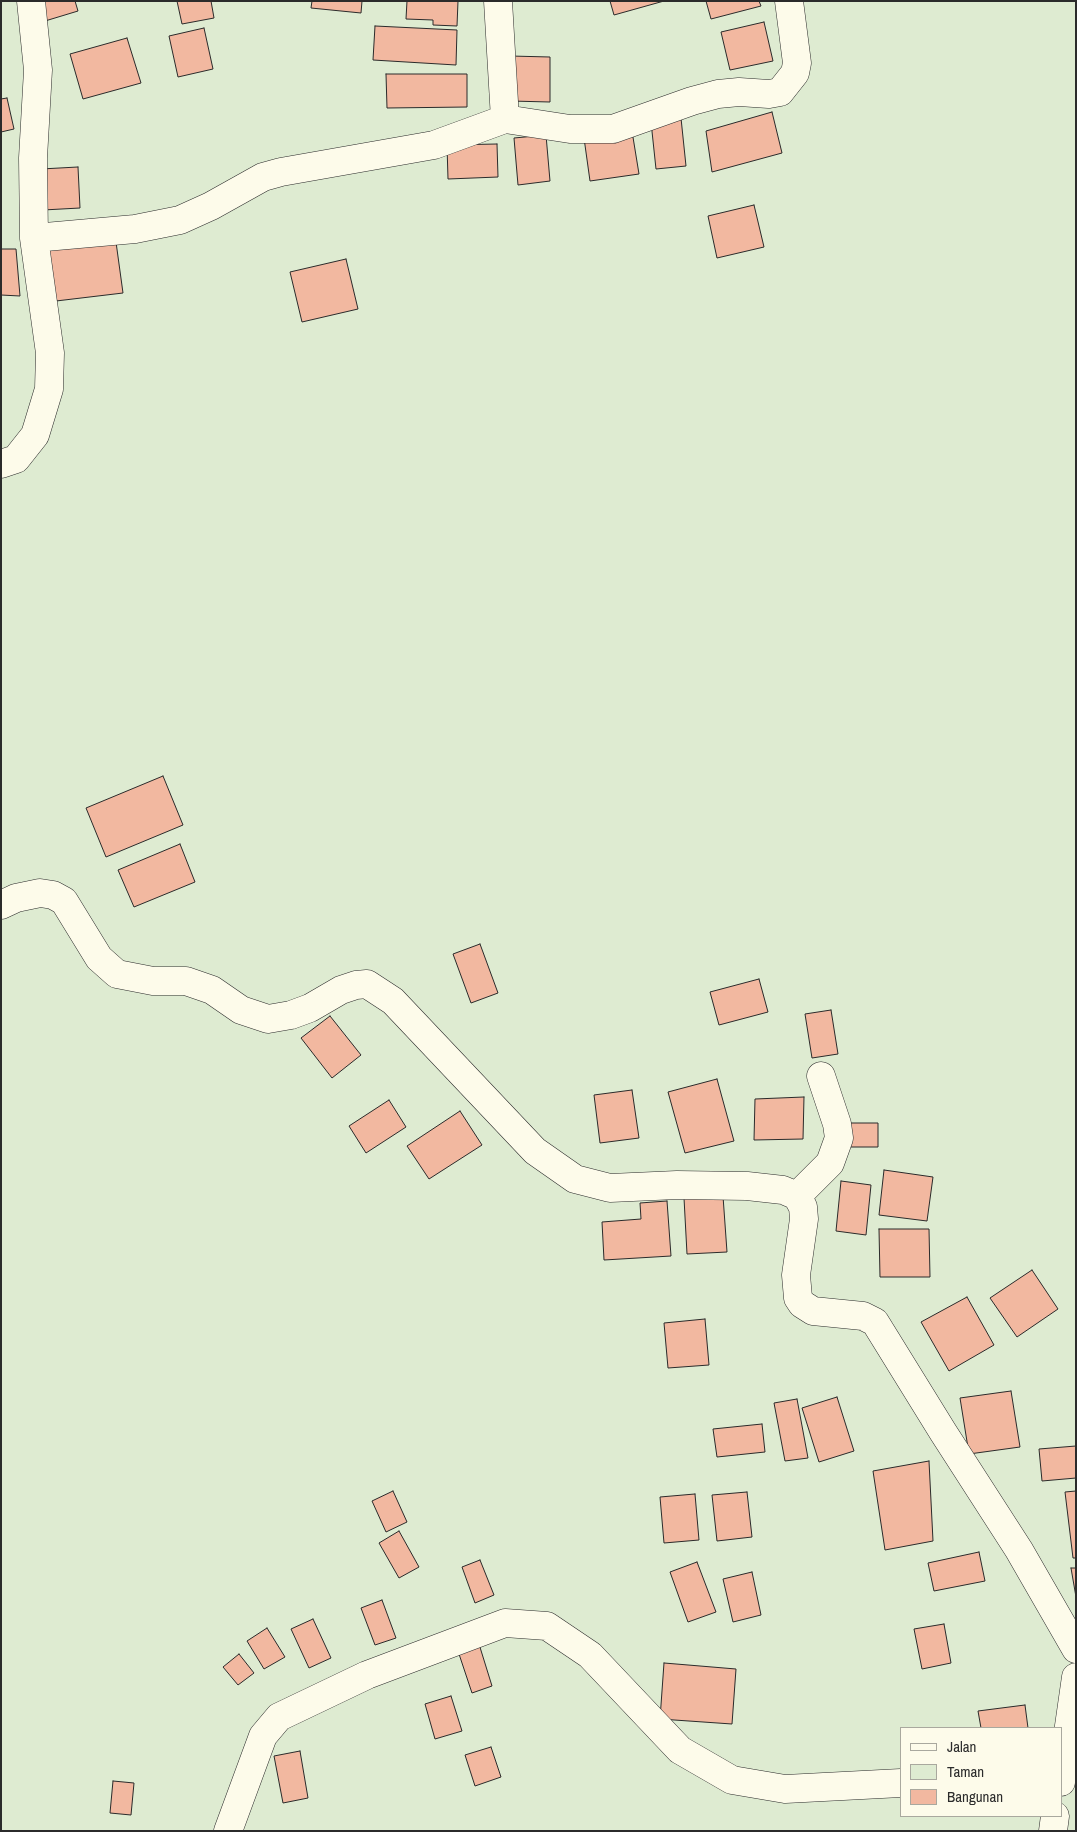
<!DOCTYPE html>
<html>
<head>
<meta charset="utf-8">
<style>
	body { margin:0 }
	#map { position:relative; width:1077px; height:1832px; overflow:hidden; background:#fdfbea; font-family:"Archivo Narrow",sans-serif }
	canvas { display:block }
	.frame { position:absolute; inset:0; border:2px solid #2b2b2b; pointer-events:none }
	.legend { position:absolute; left:900px; top:1727px; width:162px; height:90px; box-sizing:border-box; background:#fdfbea; border:1px solid #a9a89e; margin:0; padding:6px 9px; list-style:none; font-size:15px; color:#2b2b2b }
	.legend li { display:flex; align-items:center; gap:10px; height:25px }
	.legend b { width:25px; border:1px solid #a9a89e }
</style>
</head>
<body>
<div id="map">
<canvas width="1077" height="1832"></canvas>
<div class="frame"></div>
<ul class="legend">
<li><b style="height:6px;background:#fdfbea"></b>Jalan</li>
<li><b style="height:14px;background:#deebd1"></b>Taman</li>
<li><b style="height:14px;background:#f2b8a0"></b>Bangunan</li>
</ul>
</div>
<script>
const g = document.querySelector('canvas').getContext('2d');
g.lineJoin = 'round';
function fill(path, color) { g.fillStyle = color; g.fill(path, 'evenodd'); }
const poly = rows => new Path2D(rows.map(r => 'M' + r).join(''));
function stroke(path, color, width, dash) { g.strokeStyle = color; g.lineWidth = width; g.lineCap = dash ? 'butt' : 'round'; g.setLineDash(dash || []); g.stroke(path); }
const green = poly([
	[1,1,1076,1,1076,1831,1,1831,1,1],
	[901,1728,1061,1728,1061,1816,901,1816,901,1728]
]);
fill(green, '#deebd1');
stroke(green, '#74746e', 1);
const building = poly([
	[42,1,75,1,78,11,45,21,42,1],
	[177,1,211,1,214,18,182,24,177,1],
	[312,1,362,1,361,13,311,8,312,1],
	[407,1,458,1,457,26,433,25,433,20,406,19,407,1],
	[610,1,664,1,614,15,610,1],
	[706,1,759,1,761,6,711,19,706,1],
	[764,22,773,61,730,70,721,32,764,22],
	[375,26,457,30,456,65,373,60,375,26],
	[204,28,213,69,178,77,169,36,204,28],
	[127,38,141,83,83,99,70,54,127,38],
	[510,56,550,57,550,102,510,101,510,56],
	[386,74,467,74,467,107,387,108,386,74],
	[7,98,14,129,1,132,1,99,7,98],
	[772,112,782,153,712,172,706,131,772,112],
	[681,118,686,166,656,169,651,122,681,118],
	[632,131,639,174,590,181,584,138,632,131],
	[546,135,550,181,518,185,514,138,546,135],
	[497,144,498,177,448,179,447,145,497,144],
	[78,167,80,208,43,210,41,169,78,167],
	[754,205,764,247,717,258,708,216,754,205],
	[116,242,123,293,56,301,49,250,116,242],
	[1,249,16,249,20,296,1,295,1,249],
	[346,259,358,309,302,322,290,272,346,259],
	[163,776,183,825,106,857,86,808,163,776],
	[180,844,195,882,134,907,118,870,180,844],
	[480,944,498,993,471,1003,453,954,480,944],
	[759,979,768,1012,719,1025,710,992,759,979],
	[831,1010,838,1054,812,1058,805,1014,831,1010],
	[330,1016,361,1055,332,1078,301,1038,330,1016],
	[717,1079,734,1141,685,1153,668,1092,717,1079],
	[632,1090,639,1138,600,1143,594,1095,632,1090],
	[804,1097,803,1139,754,1140,755,1099,804,1097],
	[389,1100,406,1127,366,1153,349,1126,389,1100],
	[460,1111,482,1145,429,1179,407,1146,460,1111],
	[843,1123,878,1123,878,1147,843,1147,843,1123],
	[884,1170,933,1177,927,1221,879,1215,884,1170],
	[841,1181,871,1185,866,1235,836,1231,841,1181],
	[723,1196,727,1252,687,1254,684,1198,723,1196],
	[667,1201,671,1256,604,1260,602,1222,641,1219,640,1203,667,1201],
	[879,1229,929,1229,930,1277,880,1277,879,1229],
	[1032,1270,1058,1309,1017,1337,990,1298,1032,1270],
	[967,1297,994,1345,949,1371,921,1322,967,1297],
	[705,1319,709,1365,668,1368,664,1323,705,1319],
	[1011,1391,1020,1447,969,1454,960,1398,1011,1391],
	[837,1397,854,1451,819,1462,802,1408,837,1397],
	[797,1399,808,1458,785,1461,774,1403,797,1399],
	[762,1424,765,1452,717,1457,713,1429,762,1424],
	[1076,1446,1076,1478,1042,1481,1039,1449,1076,1446],
	[929,1461,933,1541,885,1550,873,1471,929,1461],
	[393,1491,407,1522,386,1532,372,1501,393,1491],
	[1076,1491,1076,1558,1073,1558,1065,1492,1076,1491],
	[747,1492,752,1537,717,1541,712,1495,747,1492],
	[695,1494,699,1540,664,1543,660,1497,695,1494],
	[399,1531,419,1567,399,1578,379,1543,399,1531],
	[979,1552,985,1581,934,1591,928,1563,979,1552],
	[480,1560,494,1595,475,1603,462,1567,480,1560],
	[697,1562,716,1612,688,1622,670,1572,697,1562],
	[1071,1568,1076,1568,1076,1597,1071,1568],
	[752,1572,761,1615,733,1622,723,1579,752,1572],
	[382,1600,396,1638,375,1645,361,1608,382,1600],
	[313,1619,331,1658,309,1668,291,1629,313,1619],
	[944,1624,951,1663,922,1669,914,1629,944,1624],
	[267,1628,285,1657,264,1669,247,1641,267,1628],
	[479,1644,492,1686,472,1693,458,1651,479,1644],
	[239,1654,254,1673,238,1685,223,1667,239,1654],
	[664,1663,736,1669,732,1724,660,1719,664,1663],
	[451,1696,462,1731,435,1739,425,1704,451,1696],
	[1025,1705,1028,1728,981,1728,978,1711,1025,1705],
	[491,1747,501,1777,475,1786,465,1755,491,1747],
	[300,1751,308,1798,283,1803,274,1756,300,1751],
	[113,1781,134,1783,131,1815,110,1813,113,1781]
]);
fill(building, '#f2b8a0');
stroke(building, '#2b2b2b', 1);
const minor = poly([
	[498,1,505,119],
	[34,238,135,229,180,220,211,206,263,177,281,172,434,145,505,119,570,129,613,129,692,101,718,94,739,92,769,94,780,92,795,73,797,63,789,1],
	[1,464,16,459,35,435,49,389,50,353,34,238,33,158,38,70,31,1],
	[1,905,16,898,40,893,53,895,64,901,99,958,117,974,153,981,186,981,212,990,241,1010,268,1019,291,1015,310,1008,341,990,356,985,367,984,393,1001,535,1151,575,1179,610,1188,677,1185,747,1186,783,1190,797,1196,803,1207,804,1219,796,1275,798,1298,802,1304,813,1311,863,1316,875,1322,943,1432,1019,1550,1076,1649],
	[797,1196,830,1163,839,1138,837,1124,821,1076],
	[1061,1782,1076,1677],
	[228,1831,263,1736,279,1717,367,1675,505,1623,547,1626,590,1655,680,1750,732,1780,785,1789,901,1783],
	[1053,1831,1055,1816]
]);
stroke(minor, '#2b2b2b', 29);
stroke(minor, '#fdfbea', 28);
</script>
</body>
</html>
